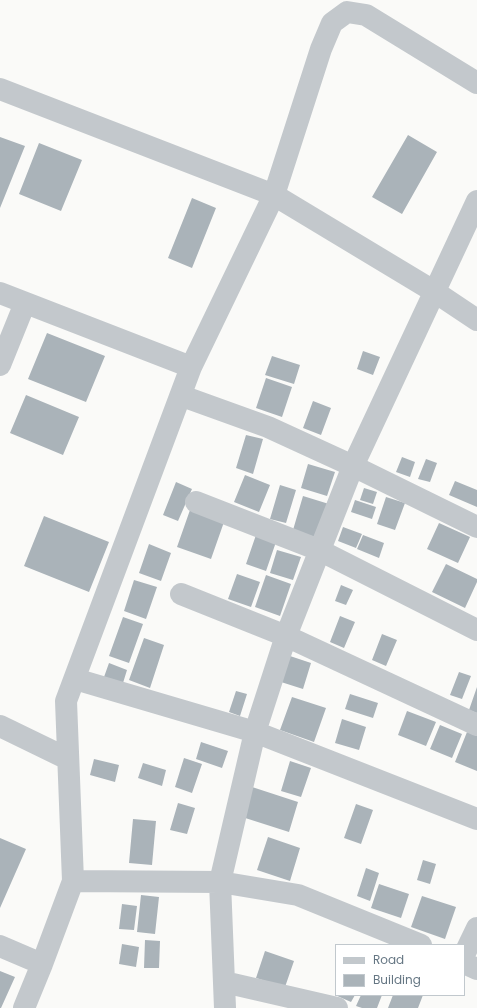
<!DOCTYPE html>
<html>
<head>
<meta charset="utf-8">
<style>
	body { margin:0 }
	#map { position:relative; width:477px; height:1008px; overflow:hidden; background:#fafaf8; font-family:Poppins,sans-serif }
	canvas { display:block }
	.legend { position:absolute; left:335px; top:944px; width:130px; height:52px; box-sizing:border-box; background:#fff; border:1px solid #c1c8cd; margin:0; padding:5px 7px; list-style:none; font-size:12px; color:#657683 }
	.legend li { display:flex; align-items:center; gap:8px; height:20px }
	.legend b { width:20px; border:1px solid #c1c8cd }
</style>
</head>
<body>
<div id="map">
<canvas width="477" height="1008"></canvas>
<ul class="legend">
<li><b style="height:5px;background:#c3c8cc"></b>Road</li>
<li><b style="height:11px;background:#aab3b9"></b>Building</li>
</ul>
</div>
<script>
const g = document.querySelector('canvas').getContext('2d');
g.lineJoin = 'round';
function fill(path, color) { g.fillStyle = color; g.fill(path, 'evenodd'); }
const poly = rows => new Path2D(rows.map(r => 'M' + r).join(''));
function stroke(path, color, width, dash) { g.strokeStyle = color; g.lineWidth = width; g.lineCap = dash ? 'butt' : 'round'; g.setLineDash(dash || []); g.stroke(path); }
fill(poly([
	[408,135,437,152,402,214,372,197],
	[0,137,25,146,0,208],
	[39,143,82,160,61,211,19,194],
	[192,198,216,208,192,268,168,258],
	[47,333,105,356,86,402,28,379],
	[363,351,380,357,373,375,357,369],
	[272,356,300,365,294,384,265,375],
	[266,378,292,387,282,417,256,408],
	[26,395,79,417,63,455,10,433],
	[313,401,331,408,321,435,303,428],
	[246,435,263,439,253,474,236,468],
	[402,457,415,462,410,477,396,472],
	[426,459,437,463,430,482,418,479],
	[308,464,335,472,327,496,301,488],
	[245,475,270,485,259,512,234,502],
	[455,481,477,490,477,507,449,495],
	[176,482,192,489,178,521,163,515],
	[280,485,296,490,286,523,270,519],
	[364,488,377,492,373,504,360,500],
	[303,496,329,504,318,538,293,530],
	[386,497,405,503,395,530,377,524],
	[355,500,376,507,372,519,351,512],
	[190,510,224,522,211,559,177,547],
	[44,516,109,542,89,592,24,566],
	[439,523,470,537,458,563,427,549],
	[343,527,362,534,356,548,338,541],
	[256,535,276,542,266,571,246,564],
	[363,535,384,543,379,558,357,549],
	[149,544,171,553,161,581,139,573],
	[277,550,301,557,293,580,270,573],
	[446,564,477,579,477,582,465,608,432,592],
	[237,574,260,582,251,607,228,599],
	[266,575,291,584,280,616,255,607],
	[134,580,157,587,146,619,124,611],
	[341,585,353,590,346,605,335,601],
	[340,616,355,622,344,648,330,642],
	[123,617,143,624,129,663,109,656],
	[382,634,397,640,386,666,372,660],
	[144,638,164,645,150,688,129,680],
	[290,656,311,663,303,689,281,682],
	[109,663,127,670,123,683,104,677],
	[459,672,471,676,462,699,450,695],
	[477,687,477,713,469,710],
	[236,691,247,694,240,716,229,712],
	[350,694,378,703,373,718,345,709],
	[292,697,326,708,314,742,280,730],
	[407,711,436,722,426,746,398,735],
	[342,719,366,727,359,750,335,743],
	[440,725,462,734,452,758,430,749],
	[467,732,477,736,477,771,455,762],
	[201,742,228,751,222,768,196,759],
	[184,758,202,764,192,793,175,787],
	[94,759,119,765,115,782,90,775],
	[290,761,311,768,301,797,281,791],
	[143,763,166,770,162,786,138,778],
	[249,786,298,802,289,832,239,816],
	[178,803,195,808,187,834,170,830],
	[356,804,373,810,361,844,344,838],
	[133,819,156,821,152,865,129,863],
	[268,837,300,848,290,881,257,870],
	[0,838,26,849,0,908],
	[423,860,436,864,430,884,417,880],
	[366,868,379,873,370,901,357,896],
	[379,884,409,894,401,918,371,908],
	[141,895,159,897,155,934,137,932],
	[422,896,456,907,445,939,411,927],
	[122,904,137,906,134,930,119,929],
	[145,940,160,941,159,968,144,968],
	[122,944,139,947,136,967,119,964],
	[265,951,294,961,285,987,256,978],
	[0,971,15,977,1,1008,0,1008],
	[335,995,355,995,351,1002],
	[361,995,382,995,377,1008,362,1008,356,1006],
	[393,995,423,995,418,1008,388,1008]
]), '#aab3b9');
stroke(poly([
	[0,89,274,195,435,292,477,320],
	[0,293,191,367,274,195,321,49,332,23,347,12,366,15,477,83],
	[0,365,25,303],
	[182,396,268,427,353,466,477,527],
	[196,502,319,550,477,630],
	[181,594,286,636,477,725],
	[75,679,255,732,477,819],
	[0,726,68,759],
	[73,881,220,882,298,895,421,945],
	[0,946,42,964],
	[464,955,477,928],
	[464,963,477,969],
	[224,982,337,1008],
	[24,1008,42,964,73,881,66,701,191,367],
	[225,1008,220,882,255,732,286,636,353,466,477,201]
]), '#c3c8cc', 22);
</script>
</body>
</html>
